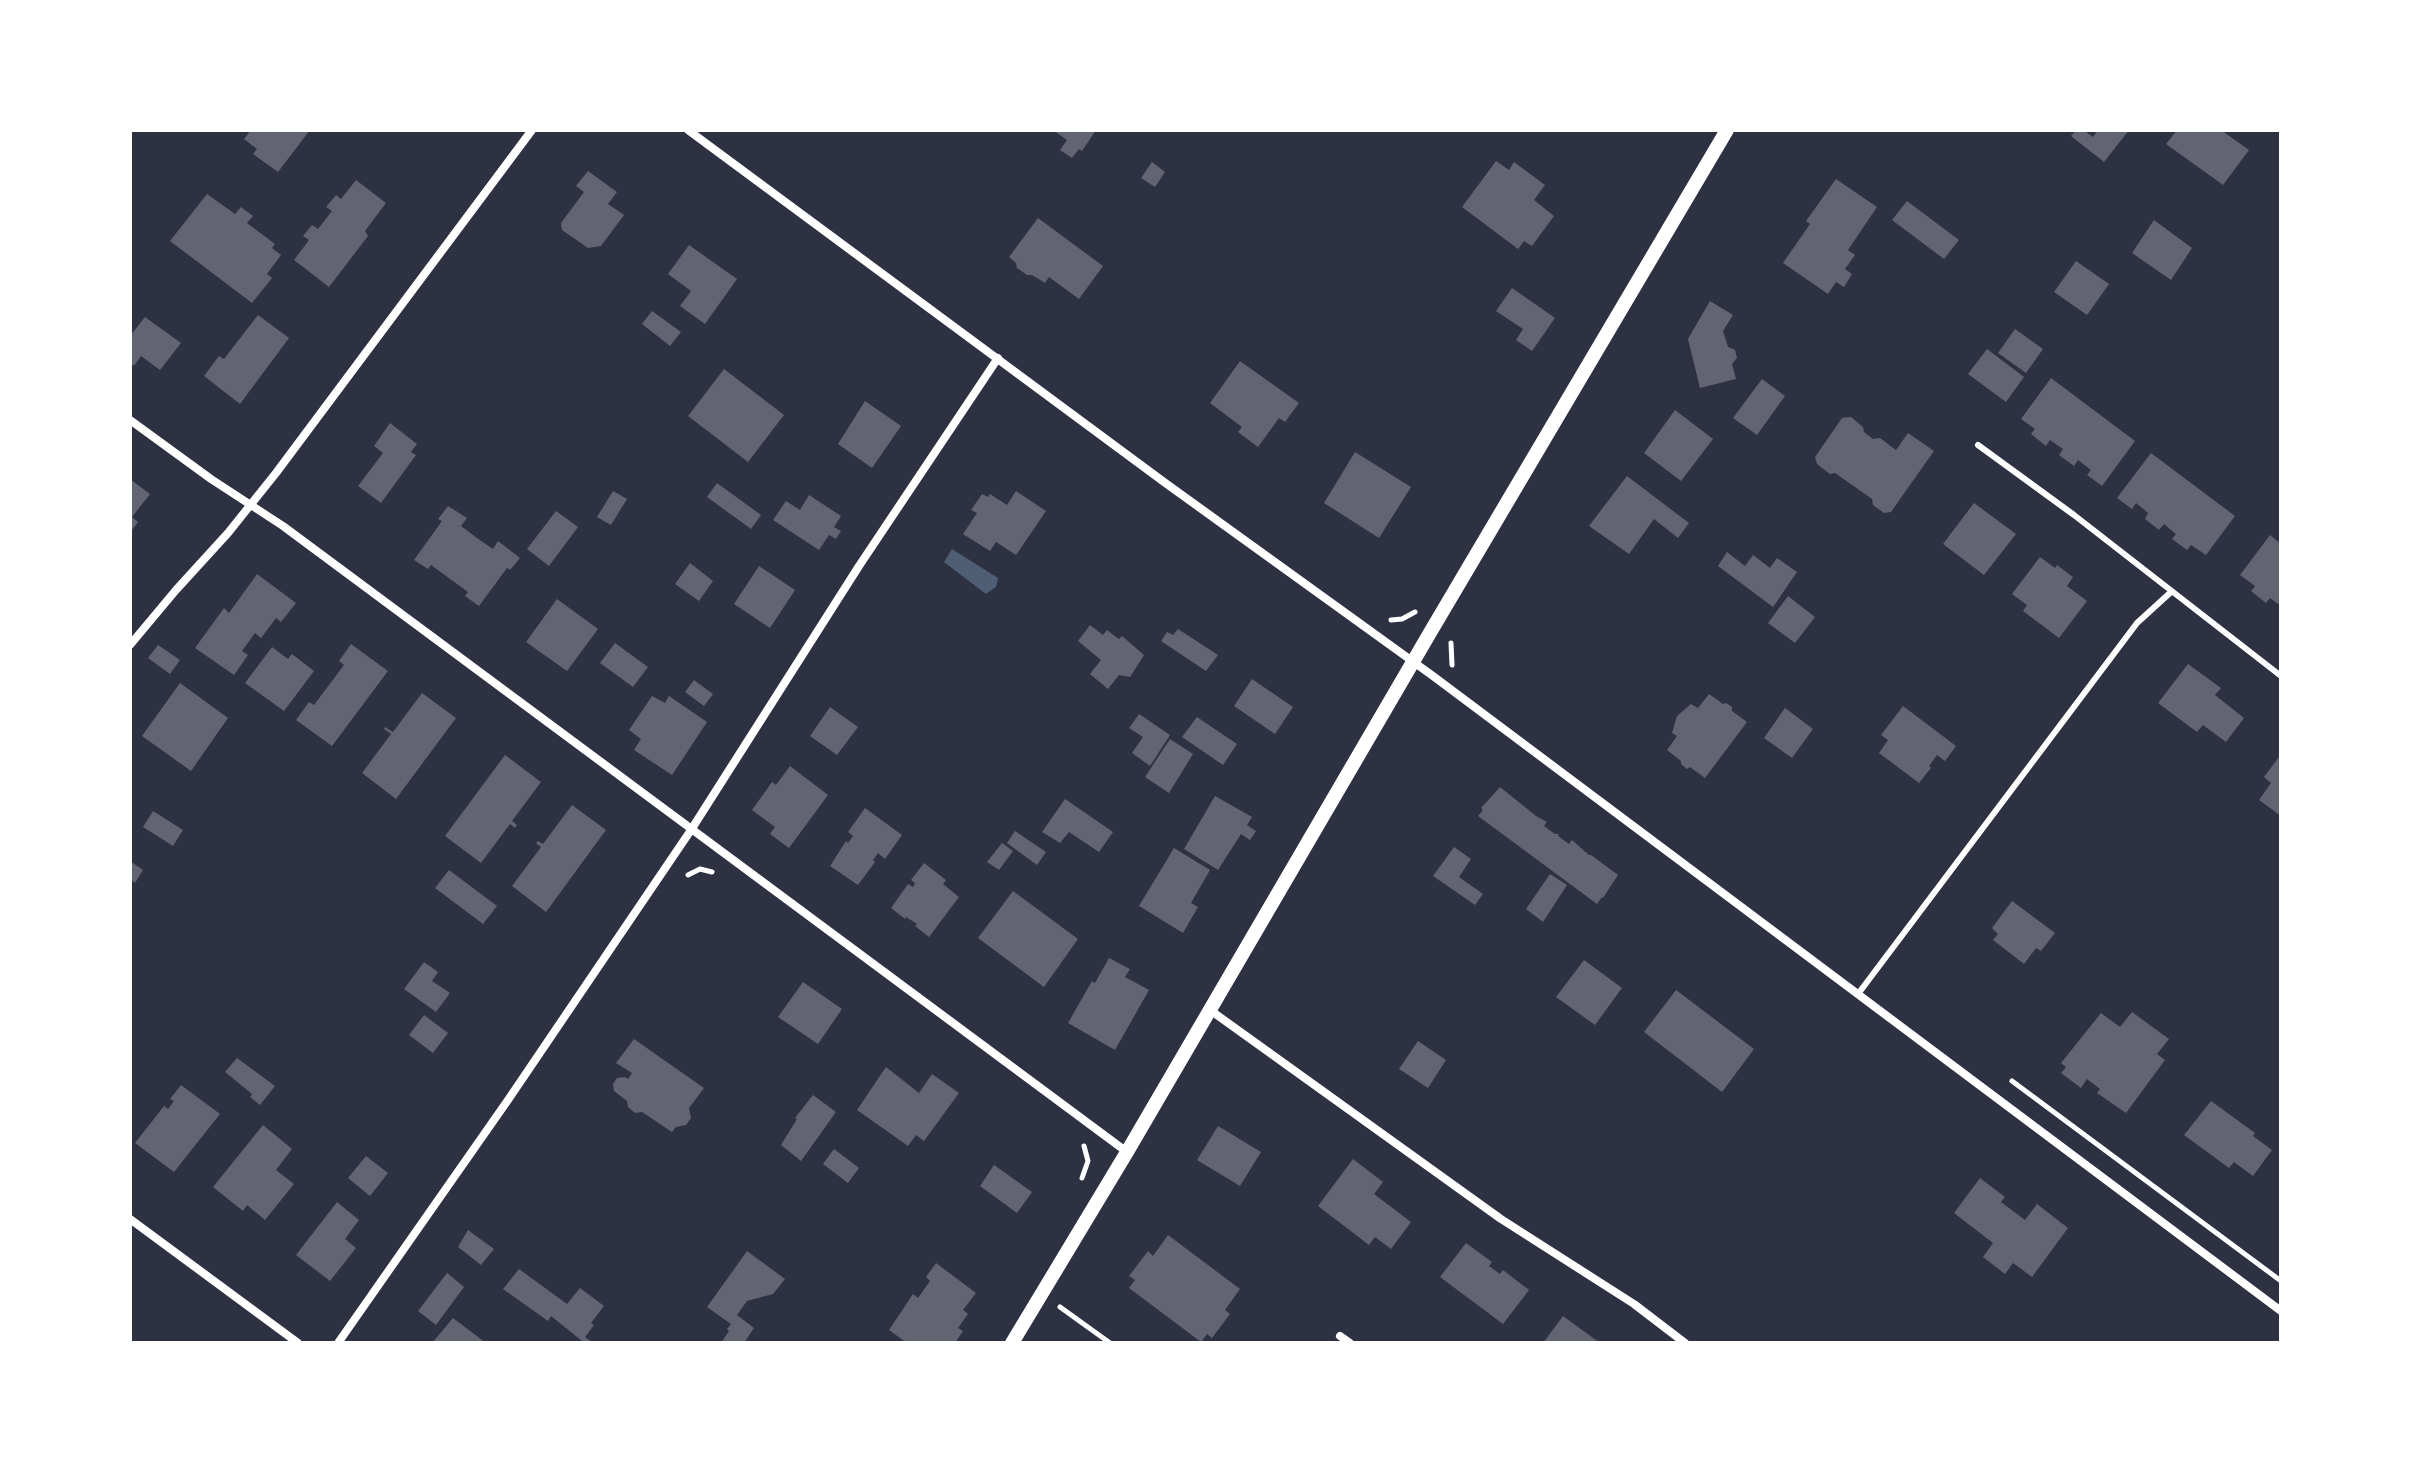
<!DOCTYPE html>
<html>
<head>
<meta charset="utf-8">
<style>
	body { margin:0 }
	#map { position:relative; width:2411px; height:1473px; overflow:hidden; background:#2d3142; font-family:"Source Sans 3",sans-serif }
	canvas { display:block }
	.frame { position:absolute; inset:0; border:132px solid #fff; pointer-events:none }
</style>
</head>
<body>
<div id="map">
<canvas width="2411" height="1473"></canvas>
<div class="frame"></div>
</div>
<script>
const g = document.querySelector('canvas').getContext('2d');
g.lineJoin = 'round';
function fill(path, color) { g.fillStyle = color; g.fill(path, 'evenodd'); }
const poly = rows => new Path2D(rows.map(r => 'M' + r).join(''));
function stroke(path, color, width, dash) { g.strokeStyle = color; g.lineWidth = width; g.lineCap = dash ? 'butt' : 'round'; g.setLineDash(dash || []); g.stroke(path); }
fill(poly([
	[952,549,998,578,996,587,986,594,944,562]
]), '#4f5d75');
fill(poly([
	[251,130,310,130,278,172,253,154,257,149,244,139],
	[1053,130,1096,130,1082,151,1079,149,1072,158,1060,150,1067,140],
	[2076,130,2083,130,2093,137,2098,130,2129,130,2104,162,2071,136],
	[2177,130,2221,130,2249,150,2223,185,2166,144],
	[1496,161,1509,170,1514,162,1545,185,1534,200,1554,216,1532,246,1524,241,1518,249,1462,207],
	[1152,162,1165,172,1155,187,1141,178],
	[588,171,617,192,608,204,624,215,601,246,588,248,562,230,561,223,584,192,576,186],
	[1836,179,1877,207,1848,250,1855,255,1845,269,1852,274,1844,287,1836,282,1828,294,1783,263,1810,224,1806,221],
	[356,180,386,203,365,231,368,236,329,287,294,260,309,240,303,236,312,225,318,229,332,211,326,207,336,195,341,199],
	[207,194,235,214,241,207,253,216,247,223,275,244,272,248,281,255,267,274,272,278,252,303,170,241],
	[1907,201,1959,240,1944,259,1892,220],
	[1038,218,1103,266,1079,299,1049,277,1045,283,1032,275,1027,275,1017,268,1016,263,1009,257],
	[2154,220,2192,248,2171,280,2132,253],
	[689,245,737,279,705,324,680,306,691,291,668,274],
	[2076,261,2109,284,2087,315,2054,292],
	[1512,288,1555,318,1532,351,1516,340,1523,329,1496,311],
	[1710,301,1733,315,1723,331,1728,347,1735,350,1737,358,1732,364,1736,379,1700,388,1688,339],
	[652,311,681,332,670,346,642,324],
	[258,315,289,338,240,404,204,376,219,356,224,359],
	[145,317,181,343,160,370,141,356,134,366,130,362,130,336],
	[2015,329,2043,349,2026,373,1998,353],
	[1987,349,2024,377,2006,402,1968,374],
	[1240,361,1299,403,1285,422,1279,418,1258,447,1238,432,1242,427,1210,403],
	[724,369,784,415,748,462,688,416],
	[2051,378,2135,441,2102,486,2087,475,2091,470,2078,460,2074,466,2059,455,2063,449,2050,440,2046,446,2031,434,2035,429,2021,419],
	[1762,379,1785,396,1757,435,1733,418],
	[865,401,901,426,872,468,838,444],
	[1675,410,1713,439,1681,481,1644,453],
	[1851,417,1863,427,1864,432,1873,439,1880,438,1896,450,1908,433,1934,451,1891,512,1884,513,1873,505,1872,499,1835,473,1830,474,1817,464,1815,457,1842,418],
	[390,423,417,444,411,452,416,455,381,503,358,486,383,453,374,446],
	[1355,452,1411,487,1379,538,1324,503],
	[2151,453,2235,516,2206,555,2191,545,2187,550,2172,539,2176,534,2164,524,2159,530,2145,519,2148,513,2136,503,2132,509,2117,498],
	[1627,476,1689,523,1678,538,1654,519,1629,554,1589,526],
	[130,479,150,494,132,517,138,522,130,533],
	[717,483,761,515,751,529,707,497],
	[613,491,627,499,611,525,597,517],
	[1016,491,1046,511,1016,555,996,542,990,551,963,534,977,513,971,510,982,494,988,497,990,494,1007,505],
	[809,495,841,516,834,527,841,531,836,539,829,535,819,550,773,520,786,501,800,510],
	[1974,503,2016,534,1984,575,1943,544],
	[448,506,467,518,461,526,477,538,493,549,498,541,520,558,510,570,507,568,479,606,465,596,468,592,431,565,428,569,414,560,442,521,438,519],
	[556,511,578,527,549,566,527,549],
	[2270,535,2281,544,2281,606,2270,598,2266,603,2251,591,2255,586,2240,575],
	[1727,552,1745,566,1753,555,1770,568,1777,558,1797,572,1773,607,1718,566],
	[2040,557,2055,568,2057,565,2073,577,2067,586,2087,601,2059,638,2023,611,2027,605,2012,594],
	[690,563,713,581,699,601,675,584],
	[759,566,795,590,770,628,734,604],
	[257,574,296,603,281,622,276,618,261,638,255,633,242,651,248,655,234,675,195,648,224,608,229,613],
	[1788,596,1815,617,1795,643,1768,623],
	[557,599,598,629,567,671,526,642],
	[1090,625,1103,635,1107,630,1119,639,1122,636,1144,655,1130,677,1119,675,1108,689,1090,674,1101,660,1078,641],
	[1178,629,1218,655,1206,671,1161,641,1167,632,1173,635],
	[615,643,648,667,633,687,600,663],
	[351,644,388,671,332,746,296,720,309,702,314,705,344,665,339,661],
	[158,645,180,660,170,674,148,658],
	[272,647,288,659,292,654,314,671,284,711,245,683],
	[2188,664,2221,688,2215,695,2244,718,2226,742,2203,725,2197,732,2158,703],
	[1252,679,1293,707,1275,734,1234,706],
	[694,680,713,694,704,706,685,692],
	[180,683,228,718,191,771,142,736],
	[422,693,456,718,396,799,362,773,391,734,384,729,385,727,393,732],
	[1709,694,1723,704,1726,703,1732,707,1732,711,1747,722,1705,778,1690,767,1687,769,1681,764,1681,761,1667,750,1677,736,1672,733,1677,716,1691,704,1698,708],
	[652,696,665,703,669,696,707,722,672,775,634,750,641,739,629,730],
	[1903,706,1956,746,1945,761,1937,755,1929,766,1931,768,1919,783,1879,753,1888,740,1881,735],
	[830,707,858,727,837,755,810,736],
	[1785,708,1813,729,1792,758,1764,738],
	[1139,714,1170,735,1150,766,1132,753,1143,737,1129,728],
	[1197,717,1237,744,1223,765,1182,737],
	[1170,739,1193,754,1169,793,1145,777],
	[505,755,541,782,512,821,517,825,515,828,510,824,481,863,445,836],
	[2279,757,2281,759,2281,816,2259,800,2271,783,2264,777],
	[790,766,828,795,789,848,770,834,775,827,752,810,772,782,776,785],
	[1500,787,1536,816,1547,822,1544,826,1555,834,1559,834,1558,836,1569,844,1572,840,1589,855,1591,855,1618,875,1603,898,1602,897,1597,904,1478,816,1483,810,1481,808],
	[1215,796,1252,817,1247,825,1256,831,1250,840,1241,834,1218,870,1184,849],
	[1065,799,1113,832,1099,852,1069,832,1060,843,1042,832],
	[572,805,606,830,546,912,512,886,541,847,536,843,538,841,543,844],
	[865,808,902,835,885,859,878,853,873,860,875,862,858,885,830,866,846,841,848,843,853,836,848,832],
	[153,811,183,830,173,846,143,827],
	[1015,831,1046,852,1037,865,1007,843],
	[1002,843,1013,851,999,870,987,862],
	[1454,847,1471,859,1459,877,1483,894,1475,905,1433,876],
	[1174,848,1210,870,1191,903,1198,907,1183,933,1139,906],
	[130,861,143,870,135,883,130,879],
	[924,863,946,880,943,884,959,897,929,937,915,926,917,924,906,917,905,919,891,908,908,884,913,887,915,883,911,880],
	[449,870,497,906,483,924,435,888],
	[1550,874,1567,885,1543,922,1526,909],
	[1013,891,1078,939,1044,987,978,938],
	[2012,901,2055,933,2041,951,2036,948,2024,964,1993,940,1998,934,1992,928],
	[1109,958,1130,969,1125,977,1149,990,1115,1050,1068,1023,1092,981,1095,983],
	[1584,960,1622,988,1595,1025,1556,997],
	[424,962,438,972,432,981,450,993,436,1012,404,989],
	[803,982,842,1009,818,1044,778,1017],
	[1676,990,1754,1049,1722,1092,1644,1032],
	[2132,1012,2169,1039,2157,1054,2165,1060,2126,1113,2097,1093,2100,1089,2087,1079,2081,1088,2061,1073,2066,1067,2061,1063,2101,1013,2120,1027],
	[424,1015,448,1033,433,1053,409,1035],
	[634,1039,704,1088,689,1108,691,1118,686,1125,676,1127,672,1132,642,1112,635,1113,628,1107,627,1101,614,1091,613,1084,617,1078,625,1077,628,1079,632,1073,616,1063],
	[1418,1041,1446,1060,1428,1088,1399,1069],
	[237,1058,275,1086,260,1105,250,1097,252,1094,225,1072],
	[886,1067,919,1093,932,1074,959,1093,924,1141,916,1135,908,1146,857,1110],
	[181,1085,220,1114,174,1172,135,1143,164,1106,168,1109,174,1101,170,1099],
	[813,1095,836,1112,801,1161,781,1145,797,1119,795,1118],
	[2211,1101,2255,1133,2253,1136,2272,1150,2253,1176,2234,1162,2229,1168,2184,1135],
	[263,1125,292,1149,276,1170,294,1184,265,1220,247,1205,243,1211,213,1187],
	[1218,1126,1261,1152,1240,1186,1197,1160],
	[834,1149,859,1168,848,1183,823,1164],
	[366,1156,388,1173,370,1196,348,1178],
	[1353,1159,1383,1182,1374,1194,1411,1222,1391,1249,1375,1237,1369,1245,1318,1206],
	[994,1165,1032,1192,1017,1213,980,1186],
	[1980,1178,2005,1197,2001,1202,2025,1220,2037,1204,2068,1228,2032,1277,2013,1263,2005,1274,1983,1257,1993,1243,1954,1213],
	[337,1202,359,1220,345,1239,356,1248,330,1281,296,1255],
	[468,1230,494,1249,481,1265,458,1247],
	[1168,1235,1240,1289,1225,1310,1230,1314,1212,1338,1207,1334,1201,1342,1129,1288,1135,1280,1129,1276,1148,1251,1153,1256],
	[1466,1243,1492,1262,1489,1266,1500,1274,1503,1270,1529,1290,1503,1324,1440,1277],
	[747,1251,785,1279,773,1294,747,1301,737,1315,754,1328,744,1343,721,1343,729,1331,727,1329,731,1324,707,1307],
	[936,1263,976,1293,963,1310,968,1314,958,1328,963,1331,955,1343,907,1343,889,1330,913,1294,918,1298,930,1281,926,1277],
	[519,1269,567,1304,580,1288,604,1306,591,1323,594,1325,585,1337,593,1343,580,1343,582,1341,551,1316,548,1321,503,1289],
	[447,1273,464,1287,436,1325,418,1311],
	[1563,1316,1600,1343,1543,1343],
	[453,1318,486,1343,432,1343]
]), '#626471');
stroke(poly([
	[1391,620,1402,619,1415,612],
	[1451,643,1452,665],
	[688,875,700,869,712,872],
	[2012,1081,2281,1281],
	[1082,1178,1088,1161,1084,1146],
	[1060,1307,1110,1343]
]), '#fff', 5);
stroke(poly([
	[1978,445,2074,515,2281,676],
	[1858,994,2137,623,2171,592]
]), '#fff', 6);
stroke(poly([
	[688,130,1164,482,1433,676,2281,1311],
	[130,420,211,479,283,526,1127,1152],
	[130,645,176,590,228,533,276,473,532,130],
	[1210,1010,1501,1219,1634,1304,1685,1343],
	[130,1219,298,1343],
	[1340,1336,1350,1343],
	[338,1343,508,1100,691,830,859,566,998,358]
]), '#fff', 8);
stroke(poly([
	[1012,1343,1127,1152,1431,631,1727,130]
]), '#fff', 14);
</script>
</body>
</html>
